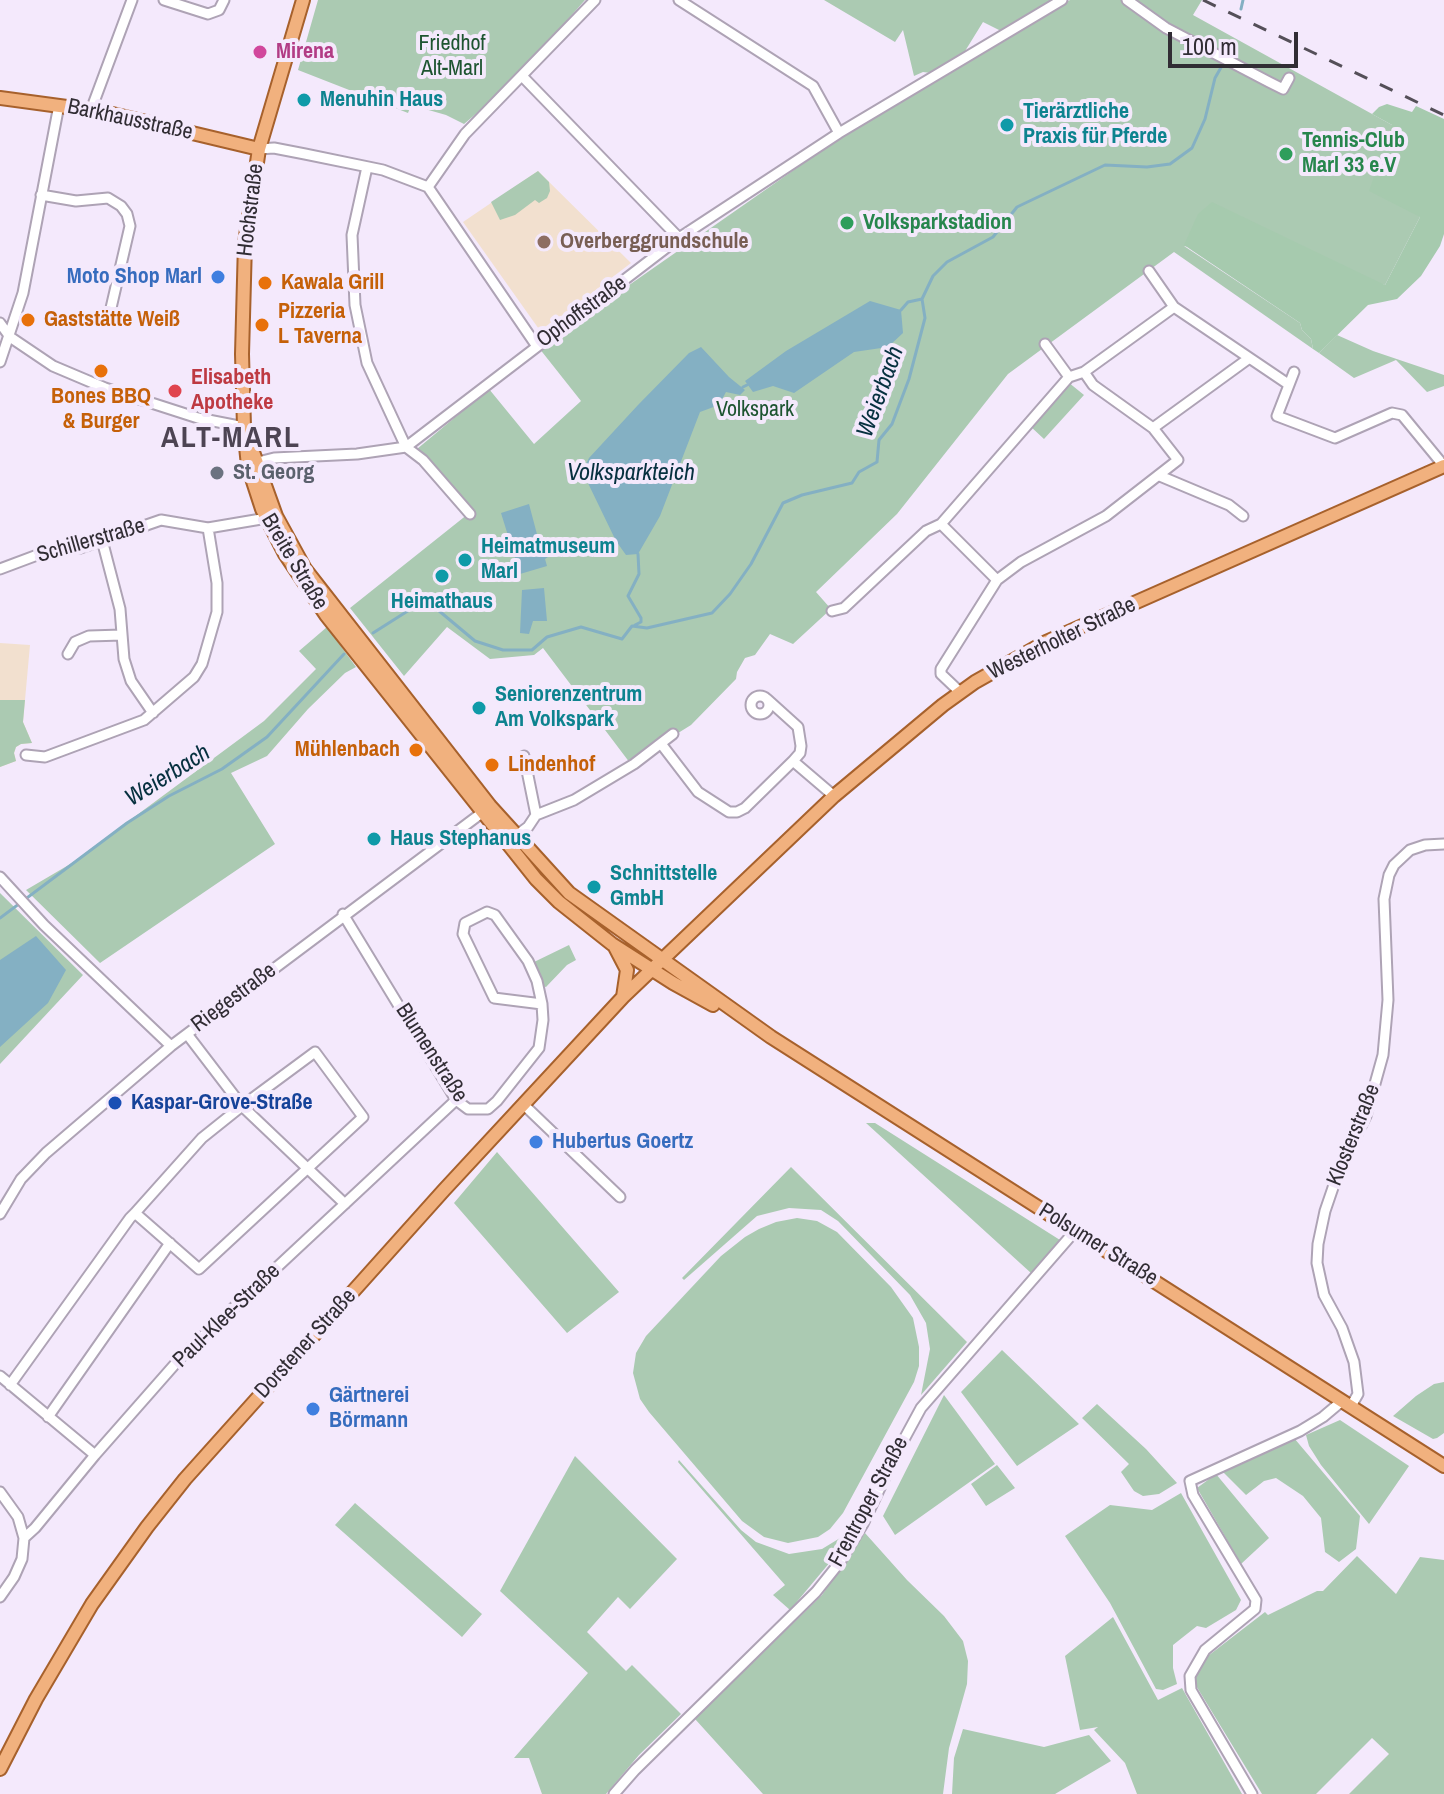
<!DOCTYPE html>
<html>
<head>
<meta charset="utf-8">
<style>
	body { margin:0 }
	#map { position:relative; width:1444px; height:1794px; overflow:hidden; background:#f4e9fc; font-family:"Archivo Narrow",sans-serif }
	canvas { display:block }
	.scale { position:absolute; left:1168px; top:32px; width:130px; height:36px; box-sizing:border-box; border:4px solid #312d34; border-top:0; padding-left:10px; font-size:24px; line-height:28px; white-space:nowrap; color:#312d34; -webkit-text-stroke:6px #f4e9fc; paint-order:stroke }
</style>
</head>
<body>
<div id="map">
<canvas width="1444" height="1794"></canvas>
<div class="scale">100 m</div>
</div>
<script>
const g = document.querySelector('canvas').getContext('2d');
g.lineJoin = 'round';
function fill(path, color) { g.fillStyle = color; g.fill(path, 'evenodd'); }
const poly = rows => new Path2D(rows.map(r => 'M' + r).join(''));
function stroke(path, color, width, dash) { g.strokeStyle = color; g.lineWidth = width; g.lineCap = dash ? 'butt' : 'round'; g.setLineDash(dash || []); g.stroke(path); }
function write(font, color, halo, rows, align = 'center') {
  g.font = font + ' "Archivo Narrow",sans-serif'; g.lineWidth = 8; g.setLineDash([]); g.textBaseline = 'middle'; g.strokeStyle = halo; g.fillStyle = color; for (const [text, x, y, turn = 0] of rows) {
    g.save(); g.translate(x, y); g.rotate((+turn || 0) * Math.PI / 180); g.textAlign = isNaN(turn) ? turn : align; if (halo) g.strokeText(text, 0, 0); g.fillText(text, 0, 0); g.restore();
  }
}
fill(poly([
	[538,171,631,263,541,332,463,222],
	[0,643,30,645,23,722,32,743,21,744,16,747,14,753,16,761,0,767]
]), '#f2e0cf');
fill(poly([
	[318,0,585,0,511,84,464,124,446,115,411,105,408,113,298,70],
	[824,0,1058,0,1003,32,983,22,962,56,931,73,923,72,914,76,903,30,895,42],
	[1070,0,1202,0,1193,15,1392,125,1420,217,1385,285,1184,246,1300,323,1302,330,1311,339,1313,349,1174,252,1008,374,897,514,816,592,831,609,793,644,770,634,755,655,745,658,737,672,736,679,691,725,630,763,543,648,534,655,490,659,447,627,404,676,350,608,468,514,417,449,489,389,534,444,581,401,539,348,841,137],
	[538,171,549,182,550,191,547,198,539,203,535,200,515,215,500,220,491,202],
	[1337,335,1373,351,1444,375,1444,386,1427,392,1396,360,1354,378,1319,353],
	[1068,382,1084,395,1044,439,1030,426],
	[327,627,356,667,345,673,308,709,267,756,231,773,275,844,100,963,26,890,72,863,264,721,316,669,299,651],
	[0,700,25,700,23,722,32,743,21,744,16,747,14,753,16,761,0,767],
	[0,893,83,975,0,1064],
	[569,945,576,960,567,965,546,987,542,986,532,963],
	[866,1123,875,1123,1060,1240,1031,1273],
	[497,1152,619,1292,567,1333,454,1203],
	[791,1167,967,1342,921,1395,930,1349,926,1323,910,1295,838,1221,821,1210,789,1208,757,1216,684,1280,682,1278],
	[797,1218,817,1221,837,1232,891,1287,913,1318,919,1347,919,1366,914,1382,843,1513,830,1529,818,1537,788,1543,764,1537,742,1521,649,1412,640,1399,633,1373,636,1353,646,1336,721,1256,745,1237,759,1229,776,1222],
	[1002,1350,1079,1424,1017,1466,961,1392],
	[1444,1382,1444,1433,1437,1438,1433,1439,1393,1416,1416,1396,1434,1384],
	[944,1395,995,1464,895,1535,883,1516],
	[1097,1404,1146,1449,1177,1483,1159,1494,1143,1496,1134,1491,1121,1472,1129,1464,1082,1418],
	[1340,1420,1409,1466,1369,1524,1321,1465,1309,1446,1306,1435],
	[1294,1438,1360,1516,1356,1549,1339,1562,1325,1552,1321,1518,1303,1496,1276,1478,1264,1481,1246,1495,1222,1471],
	[575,1456,677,1559,630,1609,618,1597,587,1632,626,1671,632,1665,681,1714,639,1755,606,1794,542,1794,529,1758,514,1758,588,1673,500,1591],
	[679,1460,741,1530,756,1542,789,1554,822,1549,845,1535,855,1521,836,1555,790,1610,773,1595,785,1585,678,1462],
	[997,1465,1015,1488,986,1506,971,1484],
	[1216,1474,1269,1538,1241,1564,1197,1488],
	[1181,1493,1241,1600,1236,1610,1206,1628,1197,1626,1173,1645,1173,1668,1177,1684,1163,1690,1156,1689,1110,1603,1065,1536,1110,1505,1152,1510],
	[355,1503,482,1614,462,1637,335,1525],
	[865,1533,907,1580,944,1616,963,1641,968,1661,967,1684,949,1748,943,1794,763,1794,695,1719,822,1595],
	[1357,1556,1396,1594,1420,1557,1444,1560,1444,1794,1349,1794,1389,1754,1372,1738,1316,1794,1262,1794,1195,1684,1197,1670,1204,1659,1265,1612,1268,1615,1317,1591,1323,1591],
	[1113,1617,1158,1700,1182,1688,1242,1794,1137,1794,1125,1763,1094,1730,1098,1727,1080,1730,1065,1656],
	[963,1729,1044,1747,1089,1735,1111,1761,1055,1794,952,1794,954,1758]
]), '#abcab2');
fill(poly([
	[1387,104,1412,112,1416,106,1444,119,1444,234,1440,246,1421,276,1397,299,1368,305,1319,353,1313,349,1311,339,1302,330,1300,323,1184,245,1198,214,1212,202,1385,285,1420,217,1369,191,1392,125,1372,114,1379,107]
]), '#a6caae');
fill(poly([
	[870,301,901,310,903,333,888,347,854,352,794,393,773,386,753,392,745,381,786,351],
	[701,347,729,377,745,390,740,395,726,392,719,405,700,412,660,516,638,554,626,555,616,541,586,479,585,466,589,458,638,405,689,353],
	[529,504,538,538,555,541,561,548,545,559,547,566,520,574,501,513],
	[544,588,547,621,533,621,529,634,520,633,522,590],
	[36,936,66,970,48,1003,0,1047,0,960]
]), '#84b0c3');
stroke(poly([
	[1241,9,1243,0],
	[901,310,908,302,922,299],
	[743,387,747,385],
	[635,625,641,622,641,618,628,596,639,574,638,554],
	[373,633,414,607,418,598,438,610,475,641,503,650,532,650,547,637,581,627,622,639,632,626,647,628,712,613,730,594,751,564,783,503,802,495,852,483,859,472,877,462,879,440,892,424,909,379,925,318,922,299,933,276,947,262,993,237,1017,207,1105,165,1147,167,1170,164,1192,148,1205,119,1215,78,1235,43],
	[0,918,127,823,169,796,222,769,267,737,344,654]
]), '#84b0c3', 3);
const minor = poly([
	[164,0,208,14,219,10,224,0],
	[679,0,813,86,839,133],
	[1127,0,1166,28,1269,82,1283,89,1289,78],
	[522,76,679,238],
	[91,110,132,0],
	[259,149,274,148,305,154,383,170,428,187,536,345],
	[367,167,352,235,355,305,367,363,406,447,423,460,470,514],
	[428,187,465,134,595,0],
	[41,195,76,201,108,198,121,206,127,214,130,226,111,308],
	[1149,271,1174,307],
	[0,323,10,337,53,366,105,388,198,418,244,427],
	[1045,344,1069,377],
	[0,362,23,293,59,105],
	[1084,372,1093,385,1153,428,1248,359],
	[1294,372,1277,416,1335,438,1392,413,1402,415,1444,466],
	[254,463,274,458,357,454,406,447,679,238,839,133,1062,0],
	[1160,476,1229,505,1243,516],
	[941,524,1069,377,1084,372,1174,307,1288,384],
	[102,540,120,609,124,659,131,681,153,713],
	[0,569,48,551,80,548,161,520,208,528,273,517],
	[832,611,844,608,926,531,941,524,997,580],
	[68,654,75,642,89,636,122,635],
	[961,693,941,674,941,669,997,580,1021,562,1106,516,1178,460,1153,428],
	'751 705a9 9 0 1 1 18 0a9 9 0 1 1-18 0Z',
	[767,699,798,727,801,746,800,753,793,761],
	[662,745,698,792,729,812,737,812,745,808,793,761,834,796],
	[26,755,45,757,144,720,194,677,202,664,217,612,217,583,208,528],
	[524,756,536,815],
	[513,838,528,827,536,815,574,800,634,764,673,734],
	[0,877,44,925,171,1046],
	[343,914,456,1100,468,1109,488,1109,497,1101,539,1048,543,1020,542,1004,537,981,528,961,495,915,487,912,465,923,463,934,494,998,542,1004],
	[187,1034,242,1106,345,1204],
	[523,1104,620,1197],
	[0,1214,21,1179,46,1153,171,1046,487,809],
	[0,1376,95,1455,183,1355,456,1100],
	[10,1385,130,1218,135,1213,202,1138,242,1106,315,1052,363,1117,199,1269,135,1213],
	[1351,1406,1358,1394,1354,1362,1342,1328,1324,1295,1317,1263,1318,1244,1325,1211,1338,1173,1366,1116,1383,1055,1388,1000,1384,899,1389,875,1394,865,1410,850,1425,845,1444,844],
	[48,1417,170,1243],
	[0,1492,18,1517,24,1538,22,1559,14,1577,0,1597],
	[24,1538,35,1528,95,1455],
	[614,1794,635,1770,816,1592,840,1562,863,1524,895,1456,921,1408,1075,1231],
	[1252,1794,1191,1690,1190,1676,1205,1650,1255,1609,1256,1600,1193,1495,1190,1481,1300,1431,1323,1417,1342,1401]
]);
const major = poly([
	[303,0,259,149,245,243,242,354,244,427,248,466,262,509,285,554,326,615,536,879,559,902,612,944,673,983,713,1005],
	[0,98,104,112,259,149],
	[244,427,276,516,305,569,490,806,569,893,771,1037,1444,1466],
	[615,947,627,970,623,997],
	[0,1769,36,1699,92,1604,147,1527,185,1479,444,1190,623,997,834,796,943,705,975,682,1046,642,1444,466]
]);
stroke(minor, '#aea3b5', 13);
stroke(major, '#a7612c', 16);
stroke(minor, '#fff', 9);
stroke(major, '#f1b17e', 12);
stroke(poly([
	[1203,0,1444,115]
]), '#544f58', 3, [14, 14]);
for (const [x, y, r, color] of [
	[260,52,8,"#d1479c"],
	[304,100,8,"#0f9aa8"],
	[1007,125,8,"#0f9aa8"],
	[1286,154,8,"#2e9e5b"],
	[847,223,8,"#2e9e5b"],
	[544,242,8,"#8d6e63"],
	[218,277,8,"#3f7fe0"],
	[265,283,8,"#e8710a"],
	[28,320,8,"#e8710a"],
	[262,325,8,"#e8710a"],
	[101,371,8,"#e8710a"],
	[175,391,8,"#e0444e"],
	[217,473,8,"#6b7280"],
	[465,560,8,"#0f9aa8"],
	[442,576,8,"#0f9aa8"],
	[479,708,8,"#0f9aa8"],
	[416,750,8,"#e8710a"],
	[492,765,8,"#e8710a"],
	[374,839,8,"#0f9aa8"],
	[594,887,8,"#0f9aa8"],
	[115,1103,8,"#1a4fb4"],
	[536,1142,8,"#3f7fe0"],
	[313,1409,8,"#3f7fe0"]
]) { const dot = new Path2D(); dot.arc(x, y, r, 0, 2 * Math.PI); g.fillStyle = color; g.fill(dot); stroke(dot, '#f4e9fc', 3); }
write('22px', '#1d5430', '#f4e9fc', [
	["Friedhof",452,44],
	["Alt-Marl",452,69],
	["Volkspark",755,410]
]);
write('bold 22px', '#b23c85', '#f4e9fc', [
	["Mirena",276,52]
], 'left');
write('bold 22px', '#0d838f', '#f4e9fc', [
	["Menuhin Haus",320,100],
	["Tierärztliche",1023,112],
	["Praxis für Pferde",1023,137],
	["Heimatmuseum",481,547],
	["Marl",481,572],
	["Heimathaus",442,602,"center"],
	["Seniorenzentrum",495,695],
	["Am Volkspark",495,720],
	["Haus Stephanus",390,839],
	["Schnittstelle",610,874],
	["GmbH",610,899]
], 'left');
write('22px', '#312d34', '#f4e9fc', [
	["Barkhausstraße",130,120,12],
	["Hochstraße",251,210,-83],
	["Ophoffstraße",582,312,-36],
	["Schillerstraße",91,541,-16],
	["Breite Straße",294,562,59],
	["Westerholter Straße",1062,639,-26],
	["Riegestraße",234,998,-37],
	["Blumenstraße",431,1053,57],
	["Klosterstraße",1354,1135,-68],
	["Polsumer Straße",1098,1245,32],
	["Paul-Klee-Straße",227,1316,-44],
	["Dorstener Straße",306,1344,-48],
	["Frentroper Straße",869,1502,-62]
]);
write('bold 22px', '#27864d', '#f4e9fc', [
	["Tennis-Club",1302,141],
	["Marl 33 e.V",1302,166],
	["Volksparkstadion",863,223]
], 'left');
write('bold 22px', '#785e54', '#f4e9fc', [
	["Overberggrundschule",560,242]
], 'left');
write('bold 22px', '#366cbe', '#f4e9fc', [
	["Moto Shop Marl",202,277,"right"],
	["Hubertus Goertz",552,1142],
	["Gärtnerei",329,1396],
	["Börmann",329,1421]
], 'left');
write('bold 22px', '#c56008', '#f4e9fc', [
	["Kawala Grill",281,283],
	["Pizzeria",278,312],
	["L Taverna",278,337],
	["Gaststätte Weiß",44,320],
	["Bones BBQ",101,397,"center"],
	["& Burger",101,422,"center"],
	["Mühlenbach",400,750,"right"],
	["Lindenhof",508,765]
], 'left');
write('bold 22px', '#be3a42', '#f4e9fc', [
	["Elisabeth",191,378],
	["Apotheke",191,403]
], 'left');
write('bold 22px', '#5b616d', '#f4e9fc', [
	["St. Georg",233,473]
], 'left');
write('bold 22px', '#164399', '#f4e9fc', [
	["Kaspar-Grove-Straße",131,1103]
], 'left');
write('italic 24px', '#06303f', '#f4e9fc', [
	["Weierbach",881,392,-70],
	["Volksparkteich",631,474],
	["Weierbach",168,776,-32]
]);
g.letterSpacing = '2px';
write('bold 30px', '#4d4453', '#f4e9fc', [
	["ALT-MARL",231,439]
]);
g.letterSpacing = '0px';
</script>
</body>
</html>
